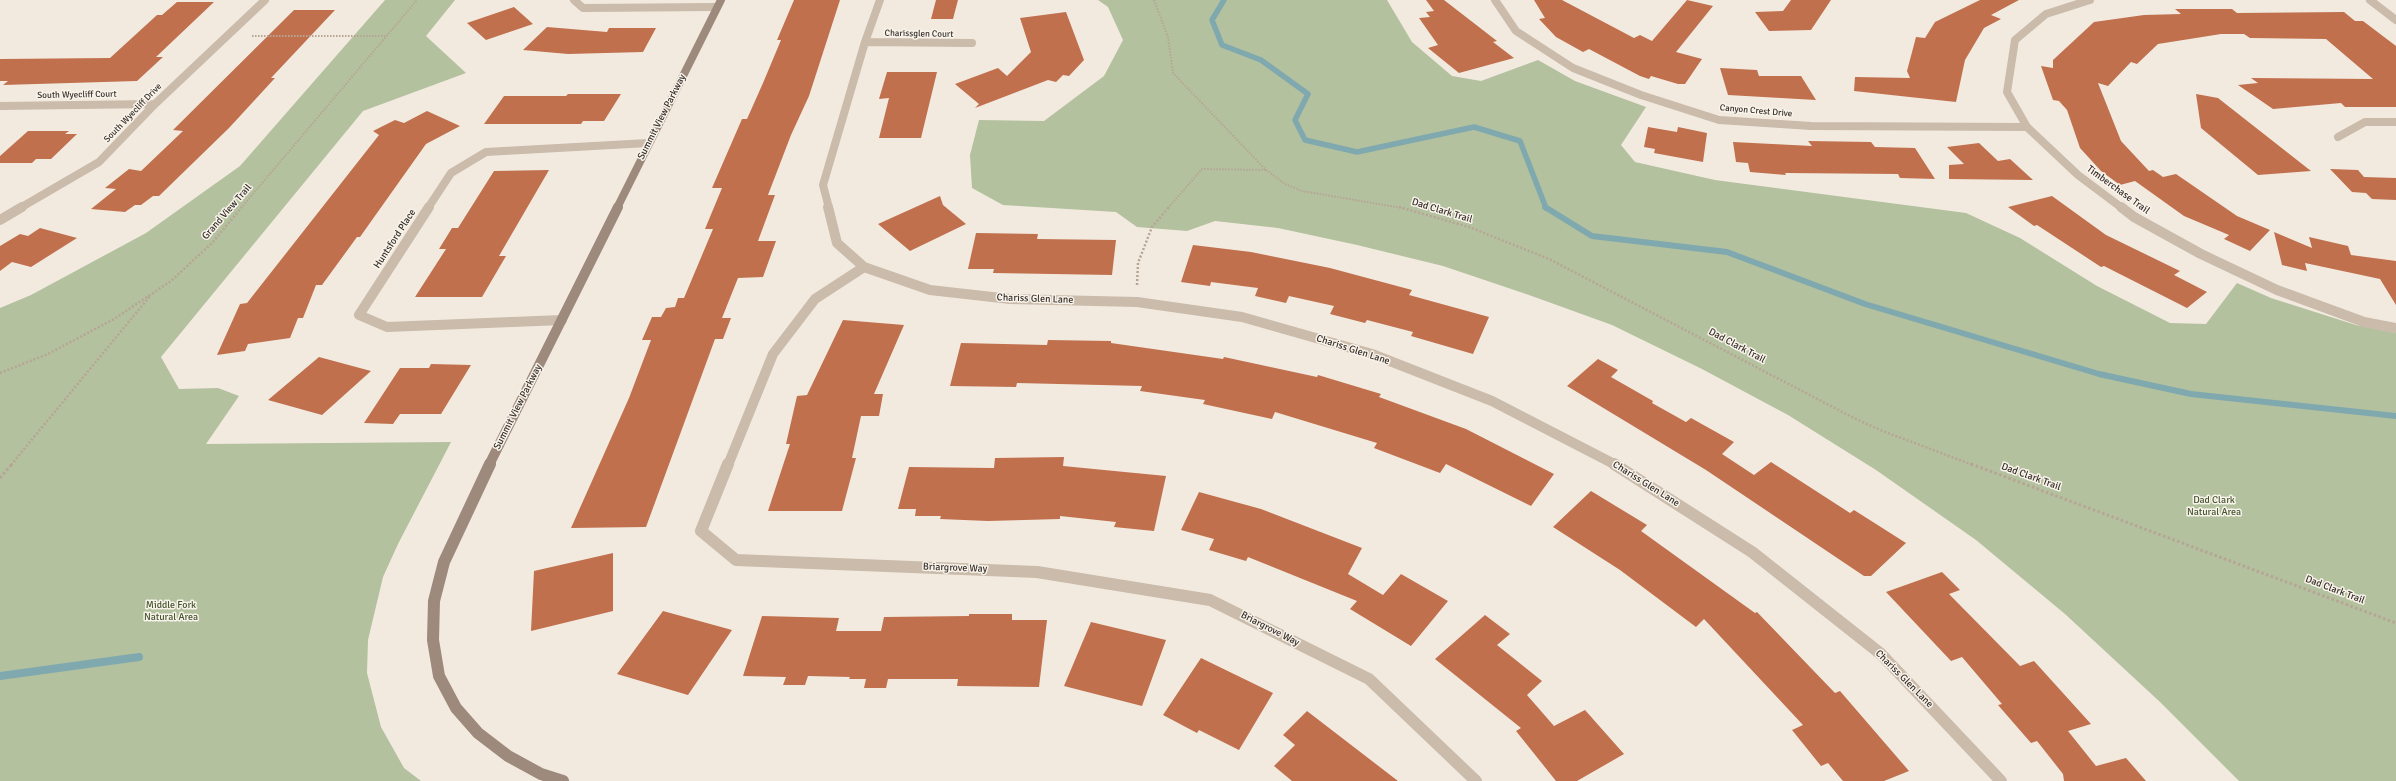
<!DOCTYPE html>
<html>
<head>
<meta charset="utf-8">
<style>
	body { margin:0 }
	canvas { display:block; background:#f2eadf }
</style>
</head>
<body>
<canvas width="2396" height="781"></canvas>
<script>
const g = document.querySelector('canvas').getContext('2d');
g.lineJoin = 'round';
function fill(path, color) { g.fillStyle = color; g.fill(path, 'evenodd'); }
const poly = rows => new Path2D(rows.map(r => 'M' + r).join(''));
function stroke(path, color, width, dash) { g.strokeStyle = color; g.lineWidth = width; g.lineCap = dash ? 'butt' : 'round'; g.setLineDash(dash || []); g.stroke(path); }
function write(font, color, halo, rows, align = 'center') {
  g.font = font + ' Signika,sans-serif'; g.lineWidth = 3; g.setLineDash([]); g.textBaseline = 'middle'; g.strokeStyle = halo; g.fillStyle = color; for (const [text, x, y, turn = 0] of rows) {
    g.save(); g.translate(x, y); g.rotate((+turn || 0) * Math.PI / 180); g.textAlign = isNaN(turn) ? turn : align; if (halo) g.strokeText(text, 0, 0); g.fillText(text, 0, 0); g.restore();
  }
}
fill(poly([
	[385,0,455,0,426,36,466,73,363,111,161,357,179,389,218,388,239,396,206,444,451,442,398,544,383,577,368,640,367,673,381,727,404,768,421,781,0,781,0,308,31,295,146,233,240,166],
	[1098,0,1387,0,1412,42,1452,76,1481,81,1538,60,1575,81,1646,107,1621,145,1635,162,1715,180,1966,213,2020,238,2097,286,2170,323,2206,324,2237,283,2271,298,2356,325,2396,333,2396,781,2239,781,2160,702,2065,614,1976,540,1876,470,1788,415,1702,369,1612,325,1529,295,1443,266,1357,245,1278,228,1215,221,1187,231,1137,227,1116,212,1003,205,972,188,970,155,979,120,1044,121,1104,76,1123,40,1108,7]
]), '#b3c19f');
stroke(poly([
	[1224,0,1212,20,1222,45,1261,60,1308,94,1295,120,1305,140,1357,152,1474,127,1520,141,1546,208]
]), '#7fa9ae', 5.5);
stroke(poly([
	[1545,207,1592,236,1727,252,1865,304,2099,374,2191,394,2396,416]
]), '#7fa9ae', 6);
stroke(poly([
	[0,676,139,657]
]), '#7fa9ae', 8);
fill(poly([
	[794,0,840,0,809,96,791,135,768,195,775,195,758,241,776,241,763,277,738,278,722,318,731,318,723,339,715,339,646,527,571,528,629,398,651,340,642,340,652,317,661,317,666,308,675,307,678,298,684,298,713,229,705,229,722,188,712,188,742,119,747,119,763,83,781,40,777,40],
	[936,0,958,0,953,19,931,19],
	[1426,0,1444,0,1497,41,1493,42,1514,58,1459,73,1428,48,1438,45,1419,18,1430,17,1426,12,1434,11],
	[1534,0,1562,0,1634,38,1640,35,1652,41,1687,0,1713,6,1676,52,1702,59,1685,84,1678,84,1651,76,1649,79,1640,76,1589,49,1583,52,1556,37,1539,19,1545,18],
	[1791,0,1831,0,1811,30,1769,31,1755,12,1783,11],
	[1980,0,2019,0,1991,15,2001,19,1984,28,1965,60,1956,102,1854,91,1855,77,1910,78,1907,71,1916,37,1925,38,1935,22],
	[177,2,214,2,156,57,163,57,137,81,3,85,8,81,0,81,0,59,110,58,157,15,162,15],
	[514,7,533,24,486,40,467,23],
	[2175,9,2232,9,2237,13,2344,12,2355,21,2363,21,2396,46,2396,107,2345,107,2341,103,2273,109,2238,85,2258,83,2251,78,2373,79,2326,39,2250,38,2244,34,2221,34,2158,44,2137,64,2131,62,2108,86,2098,83,2121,141,2149,171,2153,170,2163,177,2176,174,2237,216,2270,230,2250,251,2224,239,2229,235,2184,216,2135,181,2120,185,2101,171,2080,148,2067,110,2059,101,2053,100,2041,66,2053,68,2053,60,2094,22,2144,15,2181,14],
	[294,10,335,10,271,78,275,78,229,128,159,196,153,196,141,205,135,205,125,212,91,209,116,189,105,188,129,169,141,171,183,131,173,130],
	[1066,12,1084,60,1069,76,1063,75,1056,82,1048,80,975,108,979,104,955,84,998,68,1007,76,1031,52,1020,18],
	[547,27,607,32,609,28,656,28,643,52,568,54,523,50],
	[1720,68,1757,70,1759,76,1801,76,1816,100,1728,95],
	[887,72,937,72,921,138,879,138,889,98,879,99],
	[568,94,621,94,604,121,583,121,581,124,484,124,504,96,566,96],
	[2196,94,2218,98,2311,171,2258,175,2201,128],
	[427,111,460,126,426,144,360,237,357,237,322,285,316,285,303,318,298,318,290,338,248,344,245,351,217,355,240,304,247,303,379,135,373,131,395,120,404,123],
	[1648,127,1677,132,1678,127,1707,133,1703,162,1654,153,1655,149,1644,147],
	[28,131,69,131,65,134,77,134,51,159,36,159,32,163,0,163,0,156],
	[1808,141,1871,142,1875,147,1915,148,1935,179,1900,178,1898,174,1785,173,1786,175,1750,172,1748,163,1736,162,1733,142,1812,146],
	[1979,143,1998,161,2010,159,2033,180,1949,179,1949,165,1964,164,1947,147],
	[2330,169,2358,170,2364,177,2396,178,2396,200,2372,199,2366,193,2352,192],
	[549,170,499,256,506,256,482,297,415,297,446,249,439,249,452,228,458,228,494,171],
	[940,196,943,205,966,224,910,251,878,224],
	[2052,196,2106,235,2180,271,2174,275,2207,292,2187,308,2104,266,2101,267,2037,225,2034,226,2008,207],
	[40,228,77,238,31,267,12,262,0,271,0,246,20,234,28,236],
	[2274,232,2312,248,2309,237,2348,246,2351,255,2396,261,2396,305,2380,279,2305,263,2307,271,2282,265],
	[976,233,1038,234,1037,239,1116,240,1112,275,993,273,994,269,968,269],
	[1193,245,1251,252,1330,268,1412,290,1409,295,1489,317,1473,354,1411,336,1413,332,1367,320,1365,323,1330,314,1334,306,1289,296,1286,303,1255,296,1258,288,1211,282,1210,286,1181,282],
	[843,320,904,325,874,394,883,394,879,416,861,416,852,458,856,458,842,511,768,511,790,444,786,444,797,396,807,395],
	[1048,340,1111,341,1111,343,1223,359,1224,357,1317,377,1318,375,1381,394,1379,397,1466,429,1554,474,1531,506,1446,464,1440,473,1374,448,1377,443,1275,412,1272,419,1203,404,1205,400,1140,391,1142,386,1017,383,1016,387,950,386,961,343,1047,345],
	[319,357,371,371,322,415,268,400],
	[1598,359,1618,370,1611,377,1653,401,1652,403,1686,422,1691,418,1734,442,1722,454,1754,475,1771,462,1850,513,1854,510,1906,543,1871,576,1864,576,1706,470,1567,386],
	[431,364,471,365,441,414,400,414,393,424,364,423,400,368,429,368],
	[1064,457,1063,466,1166,476,1154,531,1114,527,1116,522,1060,516,1060,519,988,521,940,519,941,516,915,516,916,509,898,509,909,467,994,468,995,458],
	[1591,491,1647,525,1641,531,1755,613,1757,612,1835,693,1840,691,1909,771,1884,781,1843,781,1828,763,1821,766,1792,730,1803,725,1704,619,1696,627,1620,570,1553,527],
	[1199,492,1261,509,1362,548,1348,574,1383,595,1401,574,1448,601,1411,646,1350,609,1357,601,1248,557,1246,561,1209,550,1214,539,1181,530],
	[613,553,613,611,531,631,534,571],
	[1942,572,1960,590,1949,594,2020,666,2034,661,2091,724,2068,731,2096,766,2126,758,2146,781,2064,781,2063,774,2037,741,2031,743,1998,705,2002,704,1962,657,1951,661,1886,592],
	[663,611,732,630,688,695,617,674],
	[969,614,1012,614,1012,620,1047,620,1039,687,957,686,958,679,888,679,886,688,864,688,866,679,849,679,850,677,808,676,805,685,783,685,786,677,743,676,762,616,839,618,836,631,881,631,884,617,969,616],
	[1485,615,1510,634,1497,645,1542,681,1527,695,1554,726,1585,710,1624,754,1577,781,1556,781,1516,731,1521,728,1435,659],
	[1091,622,1166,640,1142,706,1064,686],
	[1201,658,1273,693,1239,750,1199,730,1197,733,1163,715],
	[1307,711,1398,781,1292,781,1274,766,1295,745,1283,735]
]), '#c1704e');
stroke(poly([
	[1154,0,1168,37,1173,73,1266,170,1285,184,1302,191,1403,208],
	[252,36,385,36],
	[241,208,417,0],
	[1168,208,1202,169,1266,170]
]), '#b6a595', 2, [1.5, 1.5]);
stroke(poly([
	[1399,207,1469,227,1549,259,1852,417,1880,430,1973,465],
	[1137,285,1138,263,1152,227,1169,207],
	[0,373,48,354,114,319,171,281,212,243,242,207],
	[11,465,150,296]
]), '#b6a595', 2.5, [2, 2]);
stroke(poly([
	[1971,464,2396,623],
	[0,478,12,464]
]), '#b6a595', 3, [2.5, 2.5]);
stroke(poly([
	[574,0,583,8,717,7],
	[1495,0,1516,31,1573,68,1641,95,1719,120,1811,126,2027,127],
	[2090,0,2046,14,2015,40,2007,92,2027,127,2078,175,2122,208],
	[2370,0,2396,20],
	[865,42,972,43],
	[0,106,155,104],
	[2338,137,2365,122,2396,122],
	[20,208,99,162,155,104,265,0],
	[428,208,451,173,486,152,648,143],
	[829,208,823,185,865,42,880,0]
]), '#cabbab', 8);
stroke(poly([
	[429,207,359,315,387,327,562,320],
	[828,207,837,243,864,267,930,290,1010,299,1137,302,1242,317,1372,354,1492,401,1616,465],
	[2121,207,2134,217,2201,254,2277,290,2364,322,2396,328],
	[0,220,22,207],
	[728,465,773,354,815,299,864,267]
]), '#cabbab', 10);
stroke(poly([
	[728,464,701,531,736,560,1037,572,1210,600,1369,679,1476,781],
	[1614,464,1752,552,1881,654,2001,781]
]), '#cabbab', 12);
stroke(poly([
	[617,208,721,0]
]), '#9d8a7c', 8);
stroke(poly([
	[489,465,618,207]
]), '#9d8a7c', 10);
stroke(poly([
	[490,464,444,562,434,601,433,640,439,676,456,708,478,733,508,756,541,774,563,781]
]), '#9d8a7c', 12);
write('9px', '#382f2a', '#f9f4eb', [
	["Charissglen Court",919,34,1],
	["South Wyecliff Court",77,95,-1],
	["Canyon Crest Drive",1756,111,5],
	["South Wyecliff Drive",133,113,-46]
]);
write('10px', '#382f2a', '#f9f4eb', [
	["Summit View Parkway",662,117,-63],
	["Timberchase Trail",2118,190,36],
	["Dad Clark Trail",1442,211,17],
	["Grand View Trail",227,212,-49],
	["Huntsford Place",395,239,-57],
	["Chariss Glen Lane",1035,299,2],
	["Dad Clark Trail",1737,346,28],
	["Chariss Glen Lane",1353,350,18],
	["Summit View Parkway",518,407,-63],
	["Dad Clark Trail",2031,477,20],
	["Chariss Glen Lane",1646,484,32],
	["Briargrove Way",955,568,2],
	["Dad Clark Trail",2335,590,21],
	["Briargrove Way",1270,629,27],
	["Chariss Glen Lane",1904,679,45]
]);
write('10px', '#45552f', '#f9f4eb', [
	["Dad Clark",2214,500],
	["Natural Area",2214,512],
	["Middle Fork",171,605],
	["Natural Area",171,617]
]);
</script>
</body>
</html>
